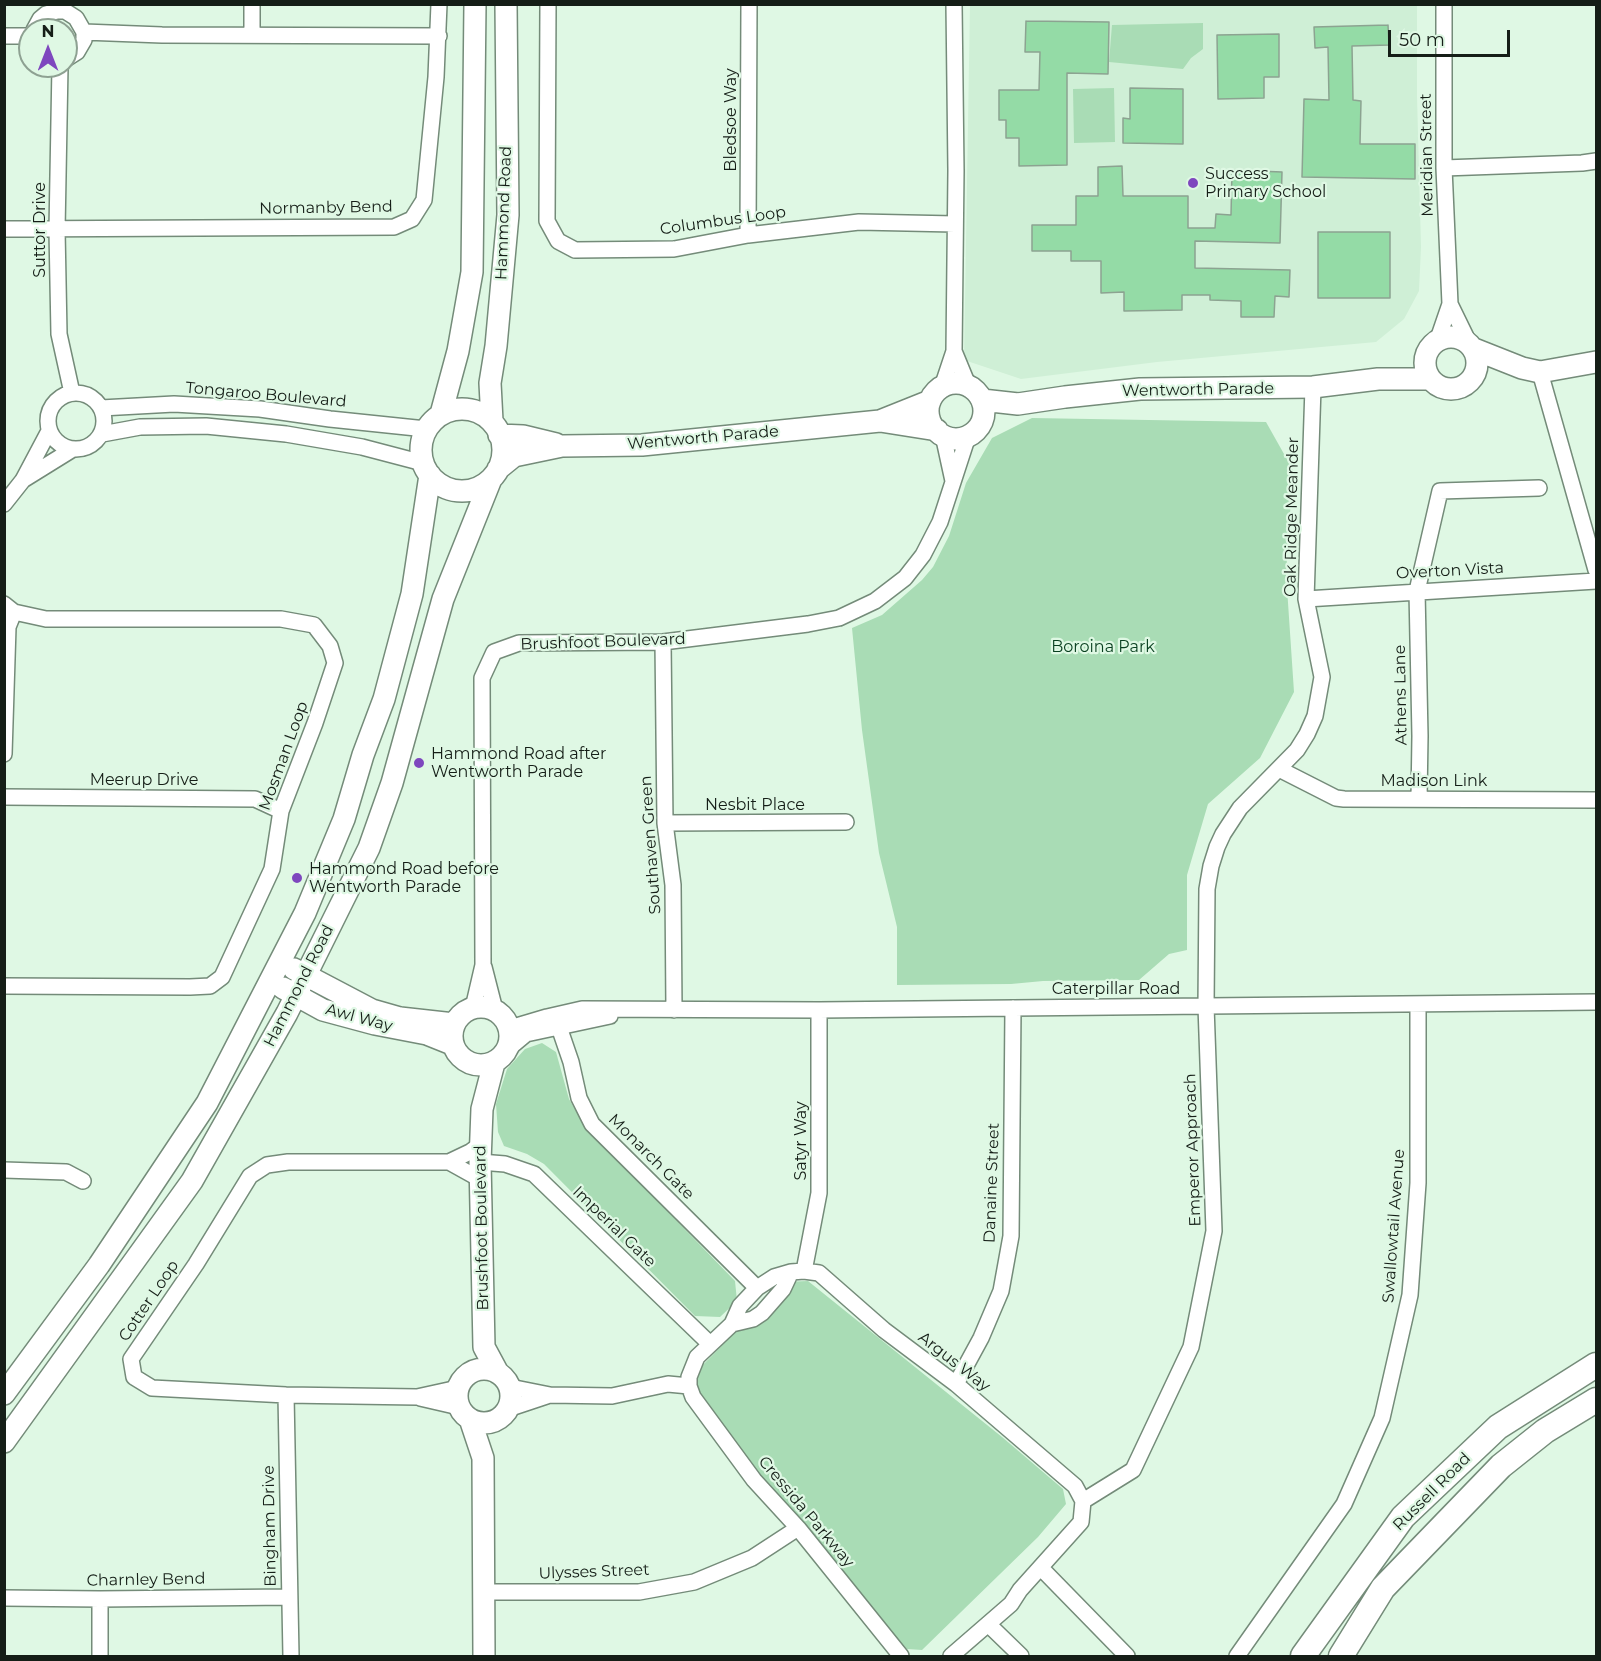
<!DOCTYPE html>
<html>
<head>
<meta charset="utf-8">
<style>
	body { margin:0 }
	#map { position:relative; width:1601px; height:1661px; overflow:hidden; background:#dff8e4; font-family:Montserrat,sans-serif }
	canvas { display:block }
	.frame { position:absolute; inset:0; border:6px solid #151e17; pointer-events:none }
	.north { position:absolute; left:18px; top:18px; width:60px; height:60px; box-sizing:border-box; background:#dff8e4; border:2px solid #8ea192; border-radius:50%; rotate:0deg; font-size:16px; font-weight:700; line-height:24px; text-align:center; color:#151e17 }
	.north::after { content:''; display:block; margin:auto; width:21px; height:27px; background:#7e47be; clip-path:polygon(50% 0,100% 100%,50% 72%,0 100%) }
	.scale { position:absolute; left:1388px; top:30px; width:122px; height:27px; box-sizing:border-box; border:3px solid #151e17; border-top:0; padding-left:8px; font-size:18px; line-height:21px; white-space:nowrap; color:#151e17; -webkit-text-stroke:4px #dff8e4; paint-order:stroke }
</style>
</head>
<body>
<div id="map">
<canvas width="1601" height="1661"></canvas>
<div class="frame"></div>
<div class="north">N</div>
<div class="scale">50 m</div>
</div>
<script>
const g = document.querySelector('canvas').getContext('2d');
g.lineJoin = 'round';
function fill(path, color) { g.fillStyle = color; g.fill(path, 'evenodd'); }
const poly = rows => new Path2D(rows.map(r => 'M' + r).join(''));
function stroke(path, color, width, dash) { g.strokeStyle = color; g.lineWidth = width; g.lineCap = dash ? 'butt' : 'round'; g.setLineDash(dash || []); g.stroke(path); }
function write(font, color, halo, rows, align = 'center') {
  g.font = font + ' Montserrat,sans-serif'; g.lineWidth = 4.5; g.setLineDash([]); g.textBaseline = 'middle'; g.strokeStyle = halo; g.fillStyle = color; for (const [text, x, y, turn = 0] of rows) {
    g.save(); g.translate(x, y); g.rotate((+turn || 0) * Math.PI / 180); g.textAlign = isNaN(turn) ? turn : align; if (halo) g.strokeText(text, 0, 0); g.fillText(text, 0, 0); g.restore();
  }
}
fill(poly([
	[970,5,1417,5,1417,96,1421,247,1419,291,1404,319,1376,342,1157,362,1021,379,964,360]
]), '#cfefd6');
fill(poly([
	[1203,23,1203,49,1191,58,1183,69,1109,62,1112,25],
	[1114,88,1115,142,1074,143,1073,89],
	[1032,418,1266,422,1293,470,1286,573,1294,692,1260,758,1208,804,1187,875,1187,950,1169,954,1139,980,1043,981,1011,984,897,985,897,927,879,853,862,730,852,628,882,615,922,580,933,567,949,536,966,483,992,438],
	[542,1043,556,1052,569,1099,584,1125,735,1281,737,1301,720,1317,695,1316,544,1164,527,1154,504,1146,498,1132,496,1104,507,1069,525,1049],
	[808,1281,1002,1437,1063,1489,1066,1504,1038,1537,922,1650,907,1649,840,1574,714,1417,695,1386,695,1373,784,1282]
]), '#a9dcb5');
const building = poly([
	[1026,21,1109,22,1108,74,1067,73,1067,165,1019,166,1019,138,1006,138,1006,120,999,120,999,90,1039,90,1040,52,1025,52,1026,21],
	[1388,25,1389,45,1352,46,1353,100,1361,101,1360,144,1415,144,1415,179,1302,177,1304,99,1329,100,1328,47,1315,48,1314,27,1388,25],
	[1279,34,1279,77,1264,77,1264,98,1218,99,1217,35,1279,34],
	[1130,88,1183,89,1183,144,1123,143,1123,118,1130,119,1130,88],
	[1122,166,1123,196,1188,196,1188,228,1215,228,1216,214,1231,215,1232,170,1282,172,1280,243,1195,241,1195,268,1290,270,1289,297,1275,296,1274,317,1241,317,1241,301,1210,300,1210,295,1182,295,1182,310,1124,311,1124,292,1101,293,1101,261,1071,261,1071,251,1032,251,1032,225,1076,225,1076,196,1098,196,1098,167,1122,166],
	[1318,232,1390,232,1390,298,1318,298,1318,232]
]);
fill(building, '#94dba6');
stroke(building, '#8ca391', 1.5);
const street = poly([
	[548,4,547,221,558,241,575,250,674,249,748,235,859,222,955,224],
	[34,30,40,19,46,14,57,11,65,11,76,18,84,32,84,40,77,52,66,59],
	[84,32,162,35,439,36],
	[252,34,252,4],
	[4,36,30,36],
	[60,66,57,230,59,334,72,393],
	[1444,168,1582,163,1596,161],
	[4,229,394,227,412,219,424,200,436,77,439,4],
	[748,235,749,4],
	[1450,304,1469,343],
	[1438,339,1450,304,1444,168,1444,4],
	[954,351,968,385],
	[1540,372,1596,570],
	[942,387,954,351,956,171,954,4],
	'48 421a28 28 0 1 1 56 0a28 28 0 1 1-56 0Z',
	[101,408,174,404,260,409,330,419,426,429],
	[102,434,140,427,206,426,286,434,362,447,423,463],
	[943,435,953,481],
	[23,480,73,449],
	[4,504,23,480,49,431],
	[1306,599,1596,581],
	[4,604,14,612,46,619,281,619,314,625,330,646,335,663,315,723,281,811,272,869,222,977,210,986,190,987,4,986],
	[663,642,665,823,673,885,674,1010],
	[4,754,8,627,14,612],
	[1279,769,1336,798,1344,799,1596,800],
	[4,797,255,799,281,811],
	[1419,799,1420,736,1417,591,1440,491,1539,488],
	[665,823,846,822],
	[484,967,495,1010],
	[473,1008,483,965,482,678,494,652,519,643,663,642,808,624,839,618,875,601,905,578,923,555,940,522,968,436],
	[559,1027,571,1062,579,1098,592,1124,757,1288],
	[510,1028,547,1017,582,1009,819,1010,1596,1002],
	[508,1049,526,1034,610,1016],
	[449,1162,476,1177,481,1185],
	[480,1162,505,1164,534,1174,710,1344],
	[4,1170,66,1172,83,1181],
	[804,1271,819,1193,819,1010],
	[732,1324,753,1319,762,1313,783,1289,791,1272],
	[956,1384,981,1338,1001,1291,1011,1236,1013,1008],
	[689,1386,693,1397,754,1480,798,1528,901,1656],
	[510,1387,550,1395,612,1396,668,1384,689,1386,689,1377,697,1357,732,1324,740,1306,757,1288,774,1277,791,1272,804,1271,819,1273,884,1330,956,1384,1075,1486,1083,1501],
	[458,1388,417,1397,286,1395,152,1388,134,1377,131,1359,196,1264,250,1176,267,1165,288,1162,449,1162,470,1152,481,1144],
	[286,1395,291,1656],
	[420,1398,459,1407],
	[508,1409,547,1396],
	[1083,1501,1133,1470,1191,1347,1214,1231,1206,1006,1207,889,1211,866,1217,847,1223,834,1240,808,1297,750,1307,734,1315,716,1322,677,1306,599,1313,387],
	[1041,1568,1127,1656],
	[484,1592,639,1592,694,1582,752,1558,798,1528],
	[4,1598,100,1599,289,1597],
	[100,1599,100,1656],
	[988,1624,1021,1656],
	[951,1656,1011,1604,1020,1590,1081,1522,1083,1501],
	[1237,1656,1344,1504,1382,1418,1410,1295,1418,1183,1418,1005]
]);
const secondary = poly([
	'1425 363a26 26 0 1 1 52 0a26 26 0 1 1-52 0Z',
	[1474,349,1522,368,1540,372,1596,362],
	'928 411a28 28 0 1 1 56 0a28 28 0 1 1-56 0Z',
	[982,400,1018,404,1065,397,1140,389,1313,387,1378,379,1430,379],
	'421 450a41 41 0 1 1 82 0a41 41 0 1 1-82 0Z',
	[441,414,458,351,472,272,475,4],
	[492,421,490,383,496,346,508,215,506,4],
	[880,421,930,401],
	[499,435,523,436,556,444],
	[498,469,514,456,562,446,642,445,880,421,937,430],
	[294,969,372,1010,400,1018,454,1024],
	[283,988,323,1010,375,1024,427,1034,452,1044],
	'452 1036a29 29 0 1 1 58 0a29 29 0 1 1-58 0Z',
	[494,1063,482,1109,480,1162,484,1347,498,1373],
	'457 1396a27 27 0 1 1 54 0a27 27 0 1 1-54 0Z',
	[4,1394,99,1265,207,1103,305,913,344,819,363,755,384,699,412,594,430,475],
	[470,1419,483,1458,484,1656],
	[4,1442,192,1181,287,1013,369,848,392,783,443,599,491,479]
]);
const primary = poly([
	[1303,1656,1403,1517,1498,1427,1596,1365],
	[1341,1656,1383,1588,1501,1466,1545,1431,1596,1400]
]);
stroke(street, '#748b79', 18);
stroke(secondary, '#748b79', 24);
stroke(primary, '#748b79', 27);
stroke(street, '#fff', 15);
stroke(secondary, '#fff', 21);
stroke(primary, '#fff', 24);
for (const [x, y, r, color] of [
	[1193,183,6,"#7e47be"],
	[419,763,6,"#7e47be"],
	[297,878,6,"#7e47be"]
]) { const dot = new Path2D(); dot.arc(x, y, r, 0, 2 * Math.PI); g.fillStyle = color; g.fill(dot); stroke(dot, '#dff8e4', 2); }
write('16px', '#151e17', '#dff8e4', [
	["Bledsoe Way",731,120,-90],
	["Meridian Street",1427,155,-91],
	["Normanby Bend",326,208,-1],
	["Hammond Road",504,213,-88],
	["Columbus Loop",723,221,-8],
	["Suttor Drive",40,230,-90],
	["Wentworth Parade",1198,390,-1],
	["Tongaroo Boulevard",266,395,5],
	["Wentworth Parade",703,438,-5],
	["Oak Ridge Meander",1292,517,-89],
	["Overton Vista",1450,571,-3],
	["Brushfoot Boulevard",603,642,-2],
	["Athens Lane",1401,695,-91],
	["Mosman Loop",284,756,-70],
	["Meerup Drive",144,780],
	["Madison Link",1434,781],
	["Nesbit Place",755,805],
	["Southaven Green",651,845,-94],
	["Hammond Road",299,986,-63],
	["Caterpillar Road",1116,989],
	["Awl Way",359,1018,15],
	["Satyr Way",801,1141,-90],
	["Emperor Approach",1193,1150,-92],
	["Monarch Gate",651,1157,45],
	["Danaine Street",992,1183,-88],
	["Swallowtail Avenue",1394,1226,-86],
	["Imperial Gate",614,1227,44],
	["Brushfoot Boulevard",482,1228,-91],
	["Cotter Loop",149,1301,-56],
	["Argus Way",954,1362,38],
	["Russell Road",1432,1492,-45],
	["Cressida Parkway",806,1512,50],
	["Bingham Drive",270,1526,-91],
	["Ulysses Street",594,1572,-2],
	["Charnley Bend",146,1580,-1]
]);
write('16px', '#151e17', '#dff8e4', [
	["Success",1205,174],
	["Primary School",1205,192],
	["Hammond Road after",431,754],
	["Wentworth Parade",431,772],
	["Hammond Road before",309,869],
	["Wentworth Parade",309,887]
], 'left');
write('16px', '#083f1f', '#dff8e4', [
	["Boroina Park",1103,647]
]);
</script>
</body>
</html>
